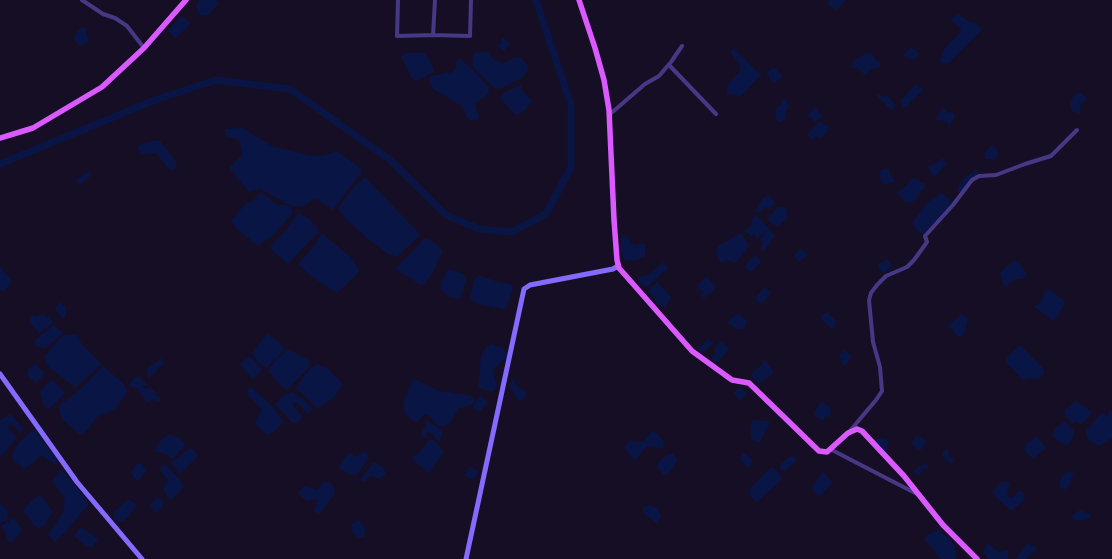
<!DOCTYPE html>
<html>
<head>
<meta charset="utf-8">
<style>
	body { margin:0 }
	canvas { display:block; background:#160e25 }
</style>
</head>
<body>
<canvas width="1112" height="559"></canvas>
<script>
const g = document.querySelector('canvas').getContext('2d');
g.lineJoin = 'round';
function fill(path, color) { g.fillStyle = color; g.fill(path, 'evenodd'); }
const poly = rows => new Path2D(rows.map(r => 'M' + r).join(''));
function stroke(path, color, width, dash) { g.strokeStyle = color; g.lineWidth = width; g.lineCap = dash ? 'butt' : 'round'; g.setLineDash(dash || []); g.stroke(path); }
fill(poly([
	[199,0,216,0,219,3,208,15,203,16,200,15,196,7],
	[829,0,846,0,837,10,828,5],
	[958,14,968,21,973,22,982,29,981,31,949,63,943,64,940,60,945,48,961,32,960,28,952,21,952,18],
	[181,16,191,23,177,37,174,37,168,31],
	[85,27,89,41,81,46,77,44,74,38,77,30],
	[502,37,510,43,504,51,496,44,500,45],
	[911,47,920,54,913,60,904,56,904,54],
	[735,48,737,52,761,75,740,97,738,97,734,94,727,94,727,92,728,84,741,70,740,65,730,52],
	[487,51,493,60,504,63,514,58,521,58,527,65,528,70,523,77,502,88,496,89,473,68,472,61,474,53],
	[406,53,425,53,434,69,433,72,416,81,411,77,404,61,401,60,401,56],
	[871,53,876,60,881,62,879,67,870,70,865,76,858,68,850,67,854,61,864,54],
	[460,58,476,73,488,87,489,91,487,95,475,103,479,117,477,120,470,120,467,117,462,106,433,89,428,79,431,76,453,72,456,69,456,62],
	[774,67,783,77,774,83,769,79,770,76,766,73],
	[916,84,923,90,906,107,902,107,901,100],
	[518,86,522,86,521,90,530,98,531,102,526,109,519,114,514,114,500,98,502,94],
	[1080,92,1087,98,1080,106,1080,114,1072,111,1070,103,1073,97],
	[878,93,883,97,887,95,895,105,892,111,876,95],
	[785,99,789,107,786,111,786,119,780,122,776,119,775,113,777,107,782,105,781,101],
	[815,107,822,117,814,122,812,121,813,119,806,114,810,113],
	[943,107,947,112,953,113,955,117,949,126,947,122,935,119],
	[819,122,828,126,827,132,821,139,817,136,812,140,807,135],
	[239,128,243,128,271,146,312,156,321,156,337,151,361,169,361,173,345,193,333,210,318,200,314,199,304,206,291,206,261,189,249,192,229,168,241,156,242,151,240,142,237,139,228,137,225,134,225,129],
	[155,140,160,141,176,162,177,167,173,170,169,169,156,153,141,154,138,148,139,145],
	[991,146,997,149,998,154,995,160,985,159,985,152],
	[943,158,946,164,936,176,932,175,928,166,933,165],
	[883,169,889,169,890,174,895,180,893,183,890,182,886,185,882,182,879,172],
	[975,170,977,171,977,175,961,192,958,192,957,189,962,180],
	[90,171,92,175,91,176,81,184,77,183,76,180],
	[365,177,418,232,419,236,416,239,397,257,388,254,367,238,349,222,340,212,339,208,341,204,354,187],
	[913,177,916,180,919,179,920,183,924,183,925,188,919,193,917,199,910,203,905,202,897,193,899,190,904,188],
	[260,192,278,205,286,205,293,210,291,215,273,235,258,246,237,229,231,221,246,203,252,202],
	[941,193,951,200,953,206,922,235,915,228,913,224,914,220,928,202],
	[769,195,774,201,774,205,769,210,766,207,760,212,757,212,756,209,763,198],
	[778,207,784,207,787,210,786,214,789,217,777,227,767,219],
	[300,213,310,220,318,229,318,232,288,264,275,253,270,247,286,230,297,214],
	[756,215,769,228,769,230,775,236,764,251,761,251,763,242,760,240,765,232,756,239,756,235,750,236,750,233,746,233,744,230,751,226,752,220],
	[322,233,349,256,358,268,359,272,356,275,337,293,312,277,298,264,314,246],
	[741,233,749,245,748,247,736,263,728,260,720,262,716,254,718,246],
	[621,234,628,237,631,243,635,245,642,243,645,244,645,256,635,261,624,260,621,250],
	[425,238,429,239,443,250,432,274,425,284,421,285,395,269],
	[801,248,808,255,799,262,794,256],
	[755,255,762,262,751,272,744,266],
	[886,258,892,266,885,273,880,271,878,267,879,264,884,262],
	[1014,260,1022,266,1026,275,1022,279,1015,279,1006,286,1003,284,1000,273],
	[662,263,665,263,667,269,648,286,645,287,640,284,637,278,649,274],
	[0,267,12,281,5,291,0,290],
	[448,269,463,274,466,280,460,298,458,300,448,296,441,290,441,283],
	[479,275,498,282,511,284,513,287,507,308,504,309,479,304,470,299,474,280],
	[707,277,716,287,711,293,704,298,701,296,704,292,699,290,696,286],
	[657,282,671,297,666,308,655,303,654,297,648,292,651,287],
	[765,287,771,293,763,303,760,303,755,298],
	[1050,290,1065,302,1063,307,1054,321,1034,307,1041,302,1044,292],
	[60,302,67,308,65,311,66,316,62,318,55,309],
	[827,312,836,321,834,328,832,329,821,319,822,315],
	[44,314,46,317,49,316,53,322,39,334,29,321,31,315,35,317],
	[739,314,747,321,744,329,735,329,731,324,727,324,731,318],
	[961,314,968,319,964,334,960,337,956,335,953,329,949,328,948,326],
	[54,325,63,333,62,334,48,346,44,348,36,346,34,341],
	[268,334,282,345,284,350,267,368,259,363,252,353,263,338],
	[63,335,76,335,82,344,101,364,76,388,49,367,44,357],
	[708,339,714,343,702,353,697,346,702,345],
	[722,341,728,347,728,351,717,362,714,362,712,358,715,353,715,346],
	[492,344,504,349,508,356,493,370,497,386,495,390,491,392,478,387,481,356,488,345],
	[1020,345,1044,369,1044,374,1038,379,1029,378,1023,380,1006,362,1007,357],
	[288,349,310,361,309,367,287,390,282,387,268,371,276,360],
	[845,350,853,357,849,359,848,363,843,366,839,355],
	[250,356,261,368,261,371,253,379,241,366,241,363],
	[162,358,164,363,150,378,147,376,148,368],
	[763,361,766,361,773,372,772,375,759,383,753,378,751,374,762,365],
	[35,363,45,374,36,383,29,378,27,374,28,370],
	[317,364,327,368,343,384,334,397,318,409,296,388,310,369],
	[103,366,124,384,127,391,126,394,115,409,97,417,88,429,82,434,79,434,61,418,59,406,83,387],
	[138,376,147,384,147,386,142,385,145,389,149,388,155,391,157,396,160,397,160,401,159,402,152,399,148,403,146,402,138,389,129,386,130,382],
	[52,379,65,393,49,409,47,409,43,404,40,391],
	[414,379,441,392,450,392,471,396,475,401,473,404,458,409,450,423,444,426,437,425,430,417,425,414,418,421,414,421,406,415,403,405,407,392],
	[513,379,517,386,524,390,527,394,522,401,517,399,513,391,509,386],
	[738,387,748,393,740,400,733,393],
	[252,388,272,406,282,420,283,422,276,430,268,435,256,425,256,420,262,410,248,395,247,390],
	[293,392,306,402,312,410,308,414,297,402,294,403,293,406,301,415,301,419,297,423,293,423,276,406,276,403,283,396],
	[480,395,488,403,479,412,473,408],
	[822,401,832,410,830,412,831,417,826,416,823,420,818,418,813,414],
	[1076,401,1091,411,1090,416,1081,425,1077,421,1073,423,1070,421,1064,413,1066,409],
	[1110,409,1112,412,1112,438,1099,446,1088,439,1086,431,1101,413,1107,416],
	[10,414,22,427,23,431,20,433,11,423,7,427,17,438,0,457,0,421],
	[754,420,766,421,770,423,759,443,752,440,750,429,752,421],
	[427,421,443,431,440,440,438,441,430,432,427,433,426,439,422,436,422,432],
	[1065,421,1074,431,1072,439,1067,446,1056,440,1053,436,1054,429],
	[34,429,58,461,56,465,42,455,25,469,12,459,13,452,19,443],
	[653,430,664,441,663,448,661,449,652,446,647,446,635,461,624,448,630,440,636,442,643,442],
	[169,434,179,438,184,442,185,446,172,459,166,454,155,451,156,447,163,438],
	[917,435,926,441,921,450,917,449,912,443],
	[1037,436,1046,448,1033,459,1024,450,1026,444],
	[878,438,886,439,888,441,887,453,877,445,876,440],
	[429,440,434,440,444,452,429,473,413,460,412,457,420,452],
	[190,448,199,455,181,473,178,473,177,468,173,466,171,463],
	[948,449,949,455,954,461,951,464,942,456,943,451],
	[366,451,368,455,368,459,356,476,351,475,339,468,340,464,349,453,357,457],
	[744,453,753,460,749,468,739,458],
	[669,454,673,454,677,458,677,461,667,475,664,475,658,468,658,462],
	[793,456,796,458,795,462,786,470,782,471,779,466,789,457],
	[137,463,142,464,147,470,138,481,134,478,131,472],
	[373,463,377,463,384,469,386,473,380,479,370,476,364,482,360,480],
	[923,464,928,466,928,469,923,469,919,476,912,472],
	[166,465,181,481,183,486,180,492,170,500,163,489,168,480,160,470,162,466],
	[470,466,479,472,473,479,464,476],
	[774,467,781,477,781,480,757,502,751,497,749,490,769,469],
	[62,470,85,497,89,504,65,532,56,541,54,541,48,535,64,511,63,502,65,498,52,481],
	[1068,471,1074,473,1069,485,1065,490,1063,489,1060,486,1060,481,1063,475],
	[822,473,824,473,833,482,820,496,813,491,812,487],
	[325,481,333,485,335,494,319,514,314,511,318,499,307,501,299,495,299,492,303,487,306,486,315,490,318,489],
	[1006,481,1010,484,1007,493,1010,498,1013,497,1019,491,1024,493,1025,497,1023,501,1011,511,994,495,993,491,1000,483],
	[40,495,53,512,44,526,39,528,34,525,24,512,24,509,32,501],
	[158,497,164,501,163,506,156,512,149,506],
	[128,499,136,504,135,508,124,521,119,522,114,519,113,513],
	[0,503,7,510,8,515,7,519,0,524],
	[650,505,657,508,661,516,657,524,643,512,643,508],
	[1080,510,1089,514,1091,518,1081,521,1073,519,1072,516],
	[14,518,22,530,18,536,11,542,8,542,6,534,1,526],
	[360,520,365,529,364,537,359,538,352,532,351,528,352,524],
	[81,527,98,539,91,548,82,543,74,536],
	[939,530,952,542,956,550,956,559,941,559,925,540,928,534],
	[988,543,999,553,1006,550,1008,551,1008,559,989,559,983,552],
	[1027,543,1036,547,1037,551,1028,556,1026,559,1016,559]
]), '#091544');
stroke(poly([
	[0,164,155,100,216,80,290,89,390,160,446,215,479,229,512,232,546,214,571,167,571,105,536,0]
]), '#091544', 7);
stroke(poly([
	[82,0,103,14,115,18,127,26,144,48],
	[398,0,397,36,433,35,435,0],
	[433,35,470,36,471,0],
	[669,65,716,114],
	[609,115,645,84,659,76,671,62,682,46],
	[849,432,876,400,882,391,880,367,873,342,869,300,871,293,877,285,886,276,907,267,914,260,927,242,925,236,953,205,972,180,979,176,996,175,1025,164,1051,156,1077,130],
	[830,449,917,494]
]), '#473885', 4);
stroke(poly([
	[0,374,77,482,142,559],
	[466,559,524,289,530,285,613,269,618,266]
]), '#846aff', 5);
stroke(poly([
	[579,0,595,48,604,80,609,110,614,220,617,260,619,268,692,351,732,380,749,383,819,451,827,452,848,433,857,429,862,431,904,476,943,525,977,559],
	[0,138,33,128,102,87,144,48,186,0]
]), '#da5aff', 5.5);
</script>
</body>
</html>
